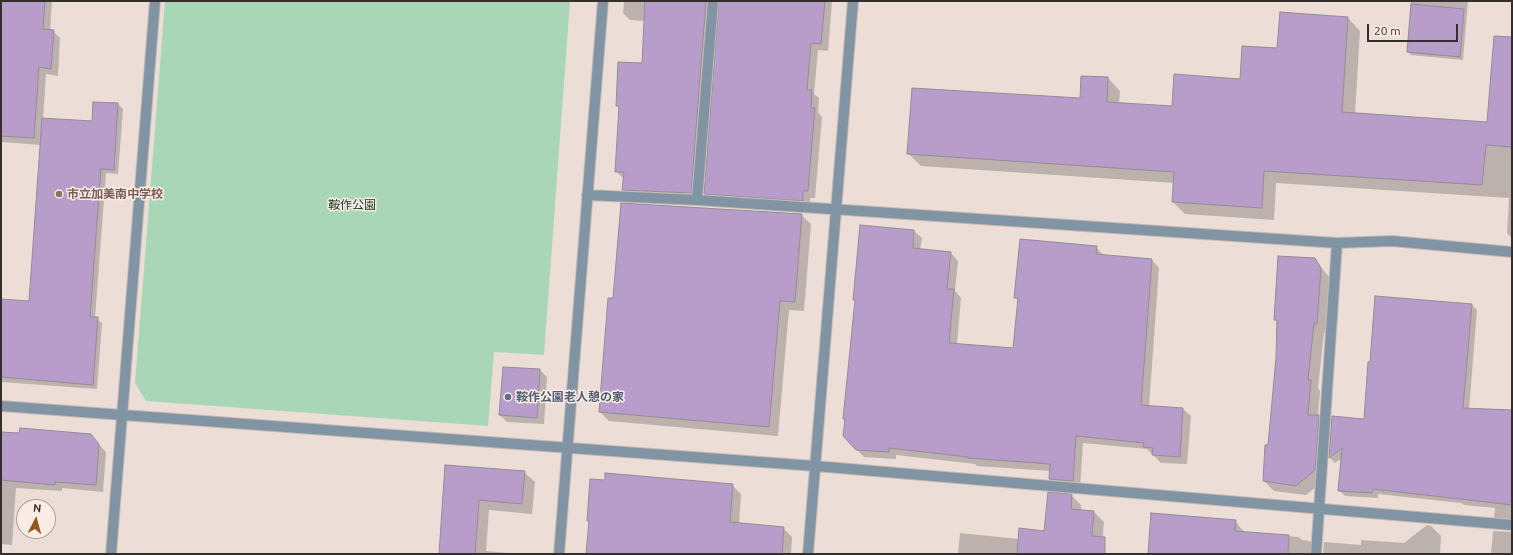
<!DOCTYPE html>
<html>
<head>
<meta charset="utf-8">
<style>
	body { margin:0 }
	#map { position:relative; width:1513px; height:555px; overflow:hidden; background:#ecded7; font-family:Ubuntu,sans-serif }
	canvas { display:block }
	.frame { position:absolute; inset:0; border:2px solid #342f2c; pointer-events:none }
	.north { position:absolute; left:16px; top:499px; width:40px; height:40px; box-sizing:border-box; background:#faebe5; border:1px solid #aba09b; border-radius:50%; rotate:6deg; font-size:11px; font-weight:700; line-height:16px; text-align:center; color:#342f2c }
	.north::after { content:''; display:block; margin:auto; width:14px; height:18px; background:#95561e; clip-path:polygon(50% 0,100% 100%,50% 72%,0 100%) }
	.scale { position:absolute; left:1367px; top:24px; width:91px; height:18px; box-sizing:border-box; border:2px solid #342f2c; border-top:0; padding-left:5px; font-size:12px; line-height:14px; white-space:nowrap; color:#342f2c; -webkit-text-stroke:3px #faebe5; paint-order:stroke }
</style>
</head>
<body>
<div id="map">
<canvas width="1513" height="555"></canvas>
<div class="frame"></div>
<div class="north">N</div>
<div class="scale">20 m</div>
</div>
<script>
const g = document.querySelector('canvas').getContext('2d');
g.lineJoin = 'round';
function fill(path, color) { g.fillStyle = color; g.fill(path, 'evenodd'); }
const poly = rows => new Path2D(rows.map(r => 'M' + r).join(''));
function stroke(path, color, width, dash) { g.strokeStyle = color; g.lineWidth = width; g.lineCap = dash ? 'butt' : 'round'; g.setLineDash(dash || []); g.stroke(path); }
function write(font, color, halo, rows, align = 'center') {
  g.font = font + ' Ubuntu,"Noto Sans JP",sans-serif'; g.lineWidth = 3; g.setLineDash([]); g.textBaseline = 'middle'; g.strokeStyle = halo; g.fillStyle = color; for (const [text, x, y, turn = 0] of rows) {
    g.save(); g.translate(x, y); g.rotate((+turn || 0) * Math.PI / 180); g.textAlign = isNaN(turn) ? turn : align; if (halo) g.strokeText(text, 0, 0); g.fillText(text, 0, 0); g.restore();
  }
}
fill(poly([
	[165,1,570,1,544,355,494,352,488,426,146,401,135,383]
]), '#aad6b8');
fill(poly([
	[1,1,52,1,50,31,53,31,60,38,58,76,46,74,43,119,93,122,118,104,123,109,118,174,106,173,95,318,102,323,97,389,1,382,1,300,30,302,41,145,1,142],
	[624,1,832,1,828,51,818,50,814,94,819,98,818,112,822,117,815,198,810,198,810,207,712,201,705,194,721,1,715,4,698,200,630,197,623,190,623,178,616,171,620,109,617,105,643,64,645,21,630,20,623,13],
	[1411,1,1468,1,1463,60,1411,55,1408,52],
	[1281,13,1348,18,1360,31,1355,114,1488,123,1512,51,1512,238,1507,233,1509,198,1276,183,1274,220,1185,214,1173,202,1174,183,921,166,908,153,1081,99,1108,78,1120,91,1119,103,1173,107,1241,80,1278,50],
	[801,215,811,224,804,311,789,310,778,436,609,421,600,412,614,299],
	[861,226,914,231,922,238,920,250,951,253,958,261,955,291,961,298,957,344,1014,349,1019,301,1015,297,1096,247,1104,256,1152,260,1159,268,1149,407,1183,409,1191,416,1187,464,1161,463,1147,449,1083,443,1080,488,1057,486,1050,479,1051,471,977,466,975,464,896,455,896,459,864,457,856,449,844,418,856,302,854,300],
	[1314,259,1331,279,1327,333,1324,333,1318,388,1320,391,1318,416,1328,426,1325,480,1306,495,1274,491,1264,481,1269,446,1277,358,1278,322,1275,320],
	[1472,305,1477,310,1469,410,1511,411,1512,403,1512,523,1500,522,1494,517,1495,508,1464,505,1461,503,1378,494,1378,498,1345,496,1339,490,1342,458,1335,463,1330,458,1333,417,1365,420],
	[504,368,540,370,547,377,544,424,507,422,500,415],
	[1,433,90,435,106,452,103,492,62,488,62,491,16,488,12,545,1,544],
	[446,466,524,472,535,482,532,514,489,510,486,551,520,554,440,554],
	[732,485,741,494,739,524,783,528,792,537,791,554,587,554,590,522,588,520],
	[1071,495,1081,505,1081,511,1094,512,1104,522,1101,554,958,554,960,533,1019,539,1045,532],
	[1235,521,1245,533,1299,537,1302,540,1310,541,1320,551,1320,554,1149,554],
	[1427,525,1431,526,1441,536,1440,554,1323,554,1324,542,1361,545,1361,540,1404,543],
	[1493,531,1512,532,1512,554,1491,554]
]), '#0003');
const building = poly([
	[1,1,45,1,43,29,54,30,51,69,39,67,34,138,1,136,1,1],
	[645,1,706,1,691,193,622,190,624,172,615,172,619,106,616,106,618,62,642,63,645,1],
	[719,1,825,1,821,44,811,43,807,90,812,90,811,108,815,108,808,191,803,191,803,201,704,194,719,1],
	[1411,4,1464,9,1460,57,1407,52,1411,4],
	[1280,12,1348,17,1342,112,1487,122,1494,36,1512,37,1512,147,1486,145,1482,185,1264,171,1262,208,1172,202,1174,172,907,154,912,88,1080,98,1081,76,1108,77,1107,102,1172,106,1174,74,1240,79,1242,46,1277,48,1280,12],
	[93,102,118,103,114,170,101,169,90,317,98,317,93,385,1,377,1,299,29,301,42,118,92,121,93,102],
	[621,203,802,214,795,302,780,301,769,427,599,412,608,298,613,298,621,203],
	[860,225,914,230,913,248,951,252,947,289,954,289,949,343,1013,348,1018,298,1014,298,1020,239,1097,246,1096,254,1152,259,1141,405,1183,408,1180,457,1152,455,1153,448,1143,447,1144,443,1076,436,1073,481,1049,479,1050,464,968,458,968,457,889,448,889,452,856,450,843,436,845,419,843,419,855,300,853,300,860,225],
	[1278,256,1315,258,1321,268,1317,324,1314,323,1308,380,1311,380,1308,415,1319,415,1315,470,1296,486,1263,481,1265,445,1268,445,1276,358,1277,320,1274,320,1278,256],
	[1375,296,1472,304,1463,408,1512,410,1512,505,1373,489,1372,493,1338,491,1342,448,1329,458,1332,416,1364,419,1368,362,1370,362,1375,296],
	[503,367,540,369,537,418,499,415,503,367],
	[20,428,91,434,99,444,96,485,55,482,55,485,1,480,1,432,19,433,20,428],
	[445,465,525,471,522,504,479,500,475,554,439,554,445,465],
	[605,473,733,484,730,522,784,527,782,554,586,554,589,521,587,521,590,479,605,480,605,473],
	[1048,492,1072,494,1071,509,1094,511,1092,536,1105,537,1105,554,1017,554,1019,528,1044,531,1048,492],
	[1151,513,1236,520,1235,531,1289,535,1288,554,1148,554,1151,513]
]);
fill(building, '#b89cc9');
stroke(building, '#928b96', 1);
const minor = poly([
	[587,195,697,200,1337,243,1392,241,1512,252],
	[697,200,713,1],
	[1,406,815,466,1512,525],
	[111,554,155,1],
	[559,554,603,1],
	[808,554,853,1],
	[1316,554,1337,243]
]);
stroke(minor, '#c7bbb5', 12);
stroke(minor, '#8194a4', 10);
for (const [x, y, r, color] of [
	[59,194,4,"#8d6e63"],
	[508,397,4,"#5c6f8a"]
]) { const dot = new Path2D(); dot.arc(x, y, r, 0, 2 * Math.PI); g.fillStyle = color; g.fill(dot); stroke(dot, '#faebe5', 1.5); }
write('bold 12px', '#785e54', '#faebe5', [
	["市立加美南中学校",67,194]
], 'left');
write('12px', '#113923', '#faebe5', [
	["鞍作公園",352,205]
]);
write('bold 12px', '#4e5e75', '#faebe5', [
	["鞍作公園老人憩の家",516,397]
], 'left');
</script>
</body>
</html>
